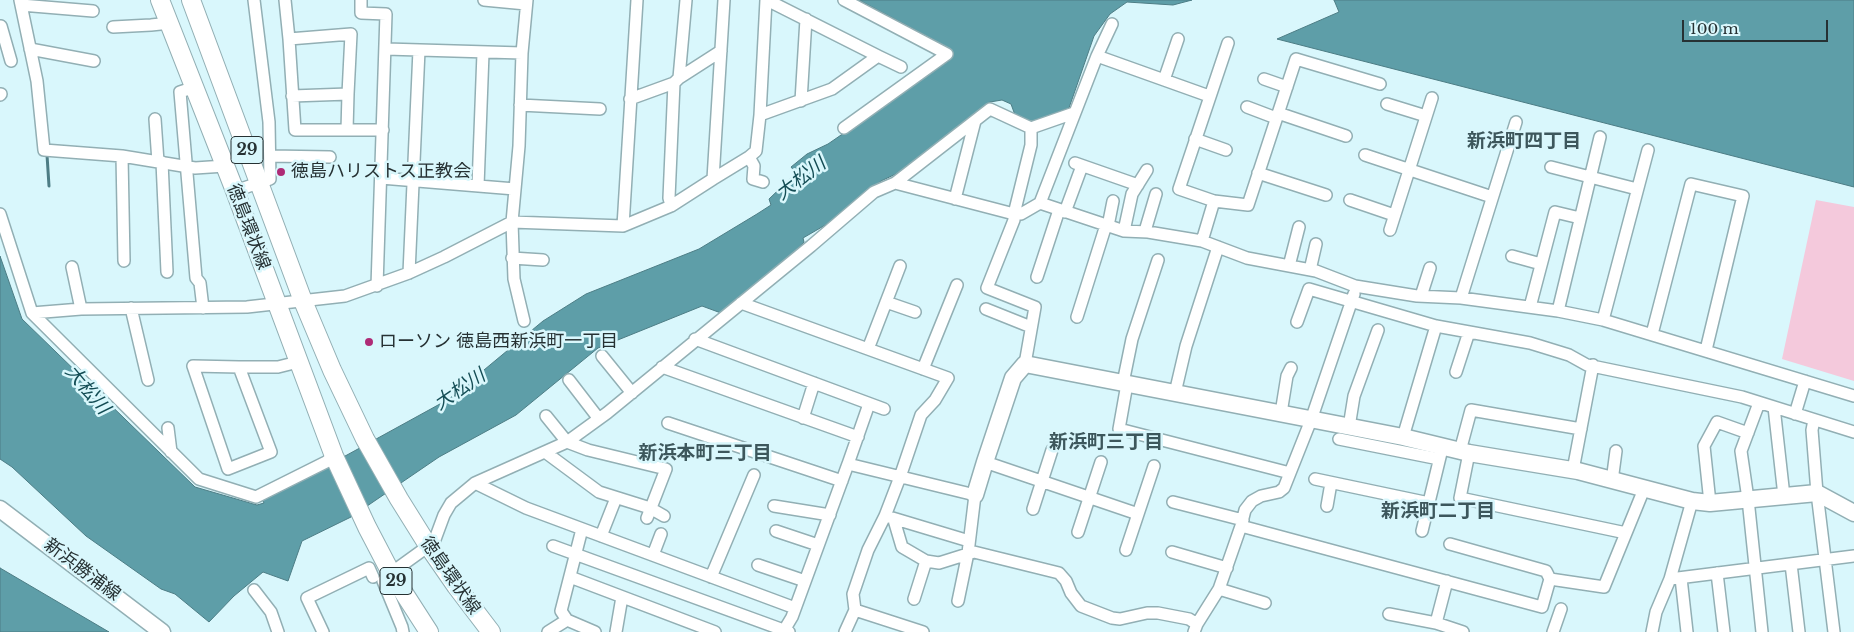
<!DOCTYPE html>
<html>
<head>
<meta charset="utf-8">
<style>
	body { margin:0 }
	#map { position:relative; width:1854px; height:632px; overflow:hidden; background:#d9f7fc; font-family:"Libre Baskerville",serif }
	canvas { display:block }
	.scale { position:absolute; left:1682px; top:20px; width:146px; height:22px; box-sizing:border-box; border:2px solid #263133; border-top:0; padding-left:6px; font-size:15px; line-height:18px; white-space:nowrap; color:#263133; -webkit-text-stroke:4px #d9f7fc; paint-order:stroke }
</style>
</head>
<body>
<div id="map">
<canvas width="1854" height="632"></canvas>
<div class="scale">100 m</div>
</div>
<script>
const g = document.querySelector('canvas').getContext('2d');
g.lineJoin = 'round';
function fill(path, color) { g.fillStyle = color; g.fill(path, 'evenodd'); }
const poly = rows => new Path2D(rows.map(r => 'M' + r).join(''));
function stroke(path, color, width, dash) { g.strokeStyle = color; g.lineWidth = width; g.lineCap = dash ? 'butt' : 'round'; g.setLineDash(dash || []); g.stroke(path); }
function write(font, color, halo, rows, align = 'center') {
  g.font = font + ' "Libre Baskerville","Noto Sans JP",serif'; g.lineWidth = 5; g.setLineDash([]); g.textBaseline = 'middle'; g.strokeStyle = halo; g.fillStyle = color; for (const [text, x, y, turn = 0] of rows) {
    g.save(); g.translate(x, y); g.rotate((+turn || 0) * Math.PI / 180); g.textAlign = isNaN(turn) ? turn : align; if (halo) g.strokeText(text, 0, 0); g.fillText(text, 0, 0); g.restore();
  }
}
fill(poly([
	[1816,200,1854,207,1854,381,1782,359]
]), '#f4c9dc');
const water = poly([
	[859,0,1192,0,1173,5,1127,2,1110,14,1094,36,1069,108,1032,122,1015,115,1011,104,1002,100,990,102,898,173,881,181,834,220,803,238,804,242,789,258,721,313,702,306,598,348,516,415,439,457,351,517,302,541,288,581,263,572,234,596,209,622,175,594,161,589,86,536,12,467,0,459,0,256,22,319,195,487,257,505,264,503,262,499,347,455,449,399,543,321,586,294,699,249,757,214,771,205,769,199,796,173,791,167,807,154,828,144,950,60,947,47,859,0],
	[1334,0,1854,0,1854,187,1277,39,1339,12,1334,0],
	[0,568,109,632,0,632,0,568]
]);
fill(water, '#5e9ea8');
stroke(water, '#4d7d85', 1);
stroke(poly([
	[47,155,49,186]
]), '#4d7d85', 3);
const street = poly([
	[20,0,37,81,44,150,122,156,195,168,225,166],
	[285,0,289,39,295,130,383,130],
	[361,0,361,13,386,14,377,286],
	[484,0,526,4],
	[844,0,947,54,844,128],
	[21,5,93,11],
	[1,26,11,61],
	[113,27,151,25,170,23],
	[289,39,351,34,348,94,292,96],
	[1228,43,1179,189,1214,201,1248,205,1296,59,1380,84],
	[30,49,94,61],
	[386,49,522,53],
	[878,56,901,67],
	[1097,56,1209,96],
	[679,78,686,0],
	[1264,79,1287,87],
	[1164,80,1178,39],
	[195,87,180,92,196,278,200,283,203,308],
	[0,95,1,94],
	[630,99,674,83,679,78,721,51],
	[801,101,806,19],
	[1387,104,1426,116],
	[520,105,600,109],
	[1247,107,1276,118],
	[1278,113,1346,136],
	[760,115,832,89,878,56,767,0],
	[155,119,158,162],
	[347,130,348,94],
	[1195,139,1226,150],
	[1365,155,1492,197],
	[122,156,124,261],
	[270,156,330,157],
	[749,157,754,166,753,179,763,182],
	[162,162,167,272],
	[1075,163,1138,185],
	[1551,167,1637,189],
	[1258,173,1326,195],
	[381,178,515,189],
	[713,179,724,0],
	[895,183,990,109,1031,128],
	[478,186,483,53],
	[235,191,270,179,269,122,254,0],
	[955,199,975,121],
	[1350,200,1394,215],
	[1040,203,1097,56,1112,24],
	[671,206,669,198,674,83],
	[1065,212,1082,166],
	[0,214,32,313,199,479,256,497,326,462,334,456],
	[623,226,637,0],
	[1108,226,1113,201],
	[1390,230,1432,98],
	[1124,231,1132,194,1147,170],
	[1145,231,1156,194],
	[1202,241,1214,201],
	[1512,256,1541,264],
	[512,258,543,260],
	[1289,266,1299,227],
	[72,267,81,309],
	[1310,270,1316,244],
	[409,273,419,50],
	[1037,277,1059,210],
	[1421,296,1430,268],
	[1461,298,1516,122],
	[886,302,915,312],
	[741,303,948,378,935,400,921,415,900,477,885,516,868,550,853,594,855,610,923,632],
	[1530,307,1555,212,1580,218],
	[131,308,148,380],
	[986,309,1031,327],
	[1558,311,1600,137],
	[32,313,81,309,247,307,345,296,409,273,444,257,512,222,623,226,671,206,713,179,749,157,756,151,760,115,766,0],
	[1077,317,1106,225],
	[1603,320,1648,150],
	[524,321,514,279,512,222,519,146,522,53,527,0],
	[1297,322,1309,289,1436,326,1530,343,1569,355,1587,365,1742,397,1854,432],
	[1652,334,1691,184,1743,196,1706,350],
	[695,339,884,409],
	[868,349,900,266],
	[602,356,632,393],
	[1025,364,1035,307,987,288,1014,220,1014,214,1031,145,1031,128,1074,113],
	[239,367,271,452,228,469,193,366,239,367,278,367,298,362],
	[662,367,858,437],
	[923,369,957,285],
	[1456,372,1469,332],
	[569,380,599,419],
	[1123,383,1132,339,1158,260],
	[1127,384,1119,429,1290,473],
	[1175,393,1186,346,1218,247],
	[1759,403,1741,451,1748,499,1762,632],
	[1774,407,1784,496],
	[1281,413,1287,376,1291,368],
	[1795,414,1805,381],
	[546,416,567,442,588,450,666,469,647,518],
	[803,418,814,383],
	[1814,420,1812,430,1817,493,1834,632],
	[668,423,842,481],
	[1349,427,1354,396,1378,330],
	[168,428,171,452],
	[1403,437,1436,326],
	[1339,439,1439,459],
	[1460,451,1471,410,1581,429],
	[545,452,599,492,650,508,664,516],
	[1469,453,1460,498,1626,533],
	[985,462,1138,514],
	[848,464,869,404],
	[1573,470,1593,365],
	[1315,479,1429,503],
	[1612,481,1616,451],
	[475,483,526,508,795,608],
	[1173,502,1243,520],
	[1710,503,1704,446,1717,422,1748,433],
	[774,506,830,515],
	[1327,506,1331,483],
	[1033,509,1052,450],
	[889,517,969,541],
	[894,520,902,547,926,561,939,563,974,552,1059,573,1066,581,1071,593,1081,606,1112,618,1120,619,1147,613,1158,613,1189,619,1197,624],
	[1241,526,1542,607,1550,579],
	[776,531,818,545],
	[1422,531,1441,453],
	[1078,532,1101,462],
	[601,536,616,498],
	[1450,544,1546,571,1550,579,1604,587,1644,489],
	[553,546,789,632],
	[1126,550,1154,466],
	[1172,552,1227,568],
	[653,555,661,534],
	[1791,564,1799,632],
	[758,565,805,581],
	[1717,573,1724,632],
	[570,577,715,632],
	[711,577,754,475],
	[1681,578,1687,632],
	[1670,579,1854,556],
	[1219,589,1265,603],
	[254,590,271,612,278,632],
	[914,599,926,561],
	[1389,614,1436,623,1463,632],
	[567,620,561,611,582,529],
	[1436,623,1447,581],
	[323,632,307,598,369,568,373,577],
	[403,632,402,627,383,581,391,573,434,542,444,515,451,503,475,483,567,442,607,413,811,246,874,192,895,183,1014,214,1021,214,1040,203,1124,231,1148,232,1202,241,1247,258,1316,271,1355,286,1417,296,1461,298,1558,311,1603,320,1854,396],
	[548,632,567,620,595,632],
	[616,632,622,597],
	[783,632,792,617,848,464,975,495,968,553,958,601],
	[845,632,855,610],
	[1194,632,1197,624,1219,589,1241,526,1245,510,1252,501,1261,496,1279,492,1284,488,1311,420,1354,294],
	[1553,632,1561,609],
	[1652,632,1656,612,1670,579,1692,501]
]);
const secondary = poly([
	[975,495,985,462,1013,378,1025,364,1403,437,1469,453,1578,471,1692,501,1710,503,1817,493,1854,513],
	[0,509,162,632]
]);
const primary = poly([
	[160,0,235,191,334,456,367,527,391,573,429,632],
	[191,0,303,301,332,370,365,439,399,499,429,547,456,586,491,632]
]);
stroke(street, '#92afb4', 14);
stroke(secondary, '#92afb4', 19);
stroke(primary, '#92afb4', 20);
stroke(street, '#fff', 11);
stroke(secondary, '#fff', 16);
stroke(primary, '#fff', 18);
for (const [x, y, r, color] of [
	[281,172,5,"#ae2b76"],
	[369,342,5,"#ae2b76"]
]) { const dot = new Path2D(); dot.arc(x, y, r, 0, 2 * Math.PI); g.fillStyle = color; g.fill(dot); stroke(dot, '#d9f7fc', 2); }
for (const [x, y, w] of [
	[247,150,32],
	[396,581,32]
]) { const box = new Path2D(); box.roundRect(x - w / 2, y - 13.5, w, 27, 4); g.fillStyle = '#d9f7fc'; g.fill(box); stroke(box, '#263133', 1); }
write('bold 16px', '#263133', null, [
	["29",247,150],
	["29",396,581]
]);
write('18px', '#263133', '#d9f7fc', [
	["徳島ハリストス正教会",291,172],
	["ローソン 徳島西新浜町一丁目",379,342]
], 'left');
write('18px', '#263133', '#d9f7fc', [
	["徳島環状線",248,227,69],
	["新浜勝浦線",82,570,37],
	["徳島環状線",450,576,55]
]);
write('bold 19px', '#3d575c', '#d9f7fc', [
	["新浜町四丁目",1524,142],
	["新浜町三丁目",1106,443],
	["新浜本町三丁目",705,454],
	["新浜町二丁目",1438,512]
]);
write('italic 19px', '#144d55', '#d9f7fc', [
	["大松川",801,179,-37],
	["大松川",87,390,50],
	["大松川",460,390,-34]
]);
</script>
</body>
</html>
